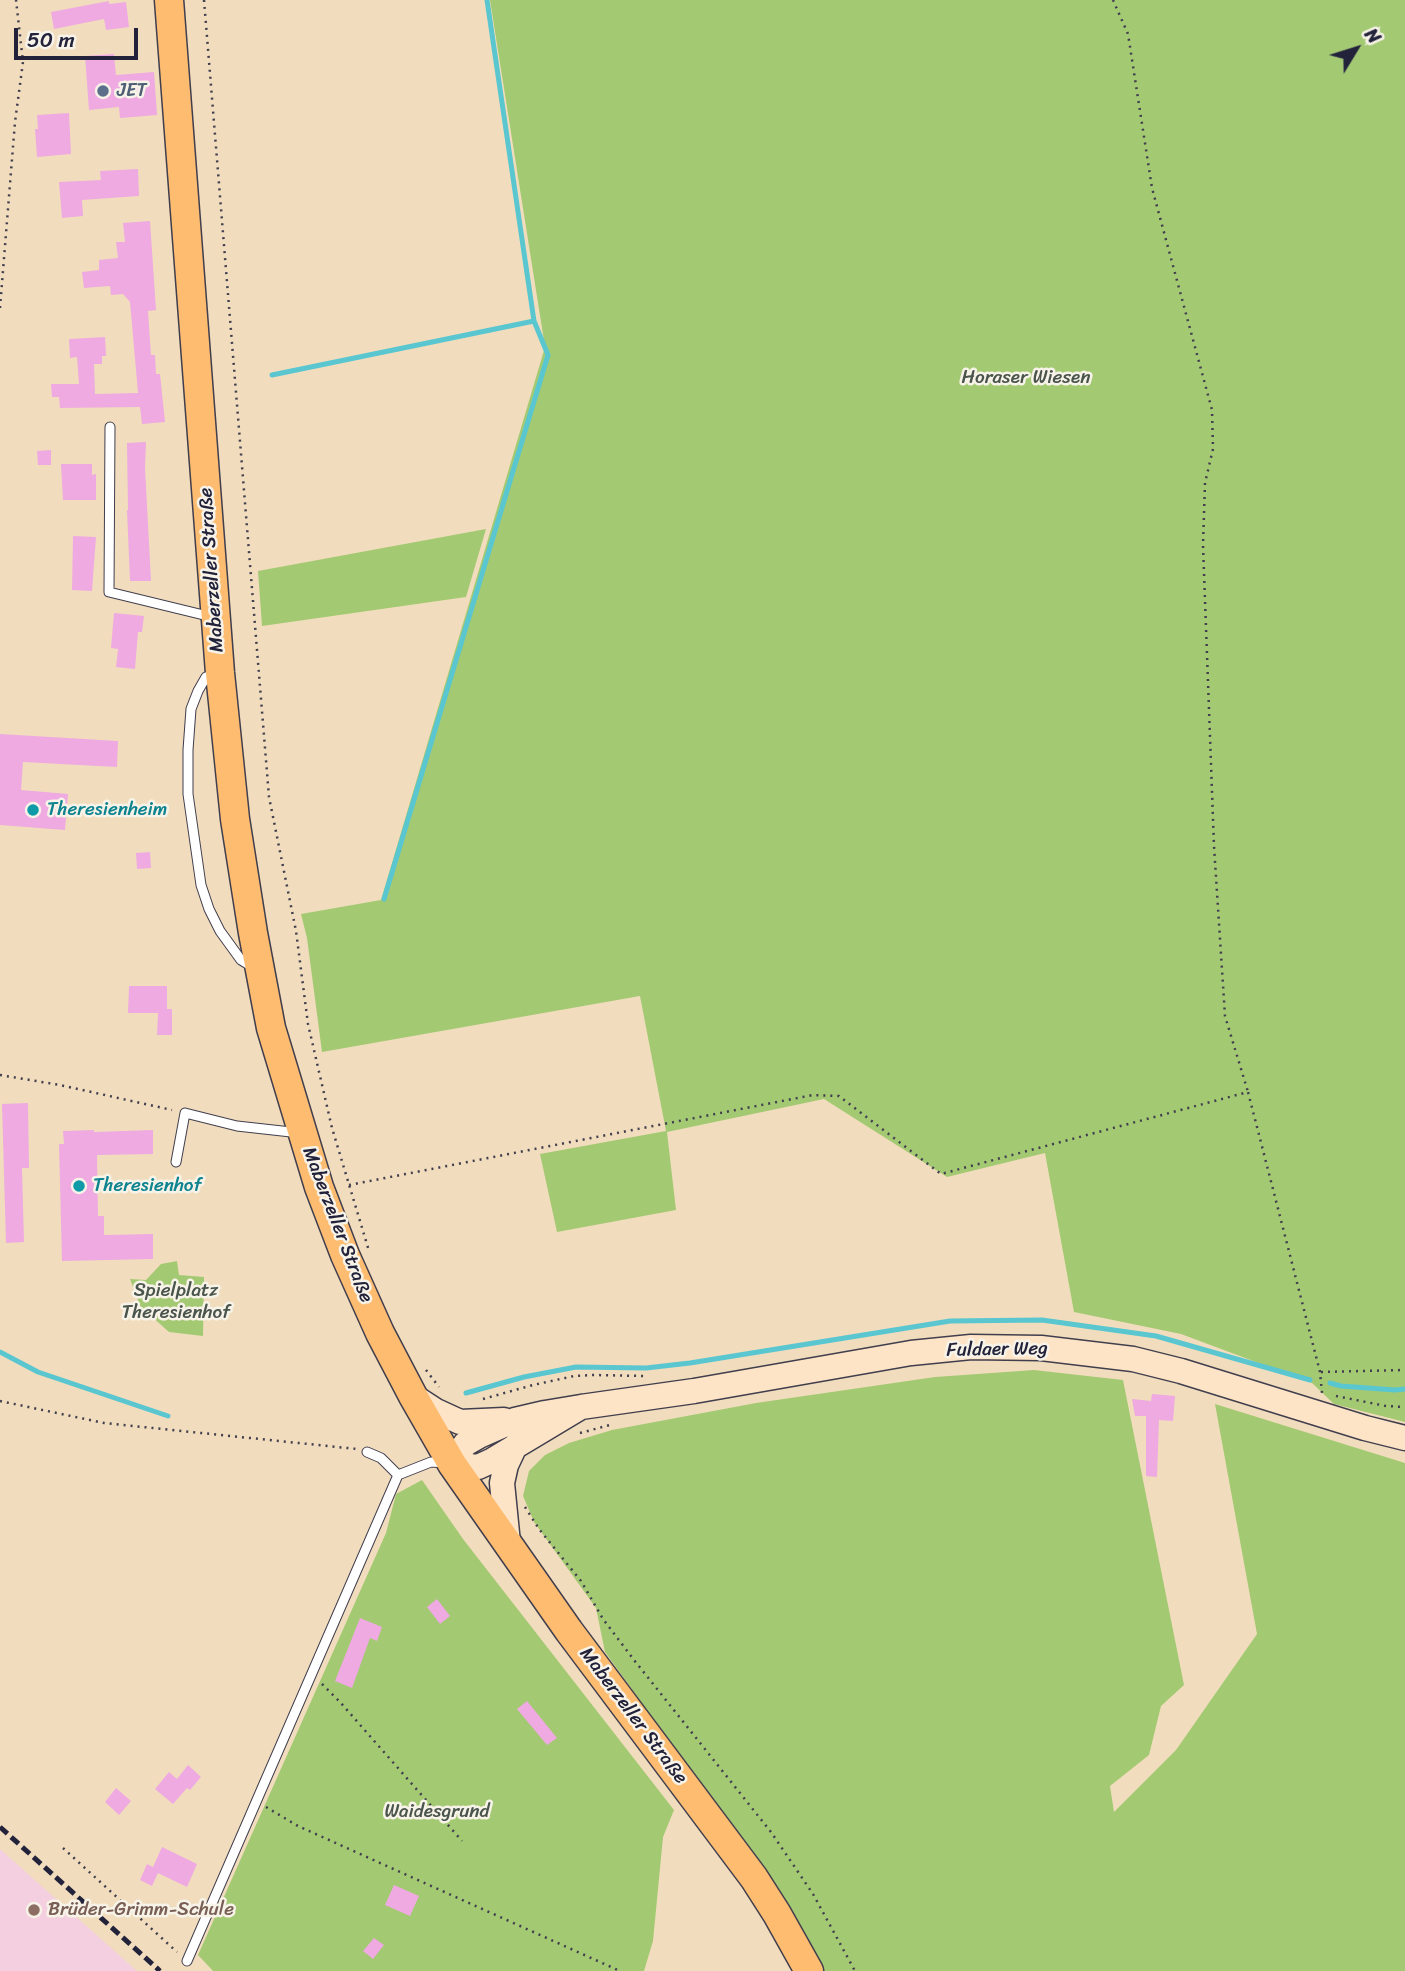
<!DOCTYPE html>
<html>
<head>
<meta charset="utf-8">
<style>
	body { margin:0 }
	#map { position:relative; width:1405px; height:1971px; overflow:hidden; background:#f1ddbd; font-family:Sriracha,sans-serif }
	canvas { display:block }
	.north { position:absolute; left:1321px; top:14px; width:70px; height:70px; -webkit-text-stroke:5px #f7f3e8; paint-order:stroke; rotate:52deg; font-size:19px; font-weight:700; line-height:28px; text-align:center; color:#22223b }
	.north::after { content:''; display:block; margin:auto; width:24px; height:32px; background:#22223b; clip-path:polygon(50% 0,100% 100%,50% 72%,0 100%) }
	.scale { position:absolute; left:14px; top:28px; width:124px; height:32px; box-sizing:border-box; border:4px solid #22223b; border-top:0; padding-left:9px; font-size:21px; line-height:24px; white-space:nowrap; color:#22223b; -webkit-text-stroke:5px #f7f3e8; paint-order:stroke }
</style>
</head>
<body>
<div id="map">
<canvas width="1405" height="1971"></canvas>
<div class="north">N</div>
<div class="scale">50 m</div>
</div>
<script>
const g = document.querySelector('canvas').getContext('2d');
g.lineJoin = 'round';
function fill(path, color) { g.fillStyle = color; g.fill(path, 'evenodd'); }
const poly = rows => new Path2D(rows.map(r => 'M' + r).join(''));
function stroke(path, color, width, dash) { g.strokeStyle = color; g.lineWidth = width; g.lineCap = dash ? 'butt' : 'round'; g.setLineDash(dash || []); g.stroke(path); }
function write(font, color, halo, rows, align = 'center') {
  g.font = font + ' Sriracha,sans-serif'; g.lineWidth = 5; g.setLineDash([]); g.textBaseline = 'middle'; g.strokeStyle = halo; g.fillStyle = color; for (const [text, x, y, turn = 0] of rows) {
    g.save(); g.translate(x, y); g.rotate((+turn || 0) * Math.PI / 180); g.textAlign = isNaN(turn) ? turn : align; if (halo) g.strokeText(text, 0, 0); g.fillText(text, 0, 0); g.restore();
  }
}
fill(poly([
	[0,1849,137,1971,0,1971]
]), '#f3cfe0');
fill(poly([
	[490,0,1405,0,1405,1422,1334,1404,1312,1383,1181,1334,1074,1312,1045,1153,947,1177,824,1099,667,1132,676,1210,557,1232,540,1154,666,1131,640,996,322,1052,307,938,301,914,381,900,545,347],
	[486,529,466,597,262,626,258,571],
	[177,1261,179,1275,204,1277,203,1336,169,1332,140,1306,130,1279,146,1280,161,1264],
	[1034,1370,1123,1380,1184,1685,1161,1706,1149,1755,1110,1786,1114,1812,1176,1750,1257,1634,1215,1404,1405,1463,1405,1971,824,1971,792,1911,605,1652,596,1608,534,1522,523,1496,529,1471,545,1455,569,1443,612,1430,756,1403,935,1377],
	[422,1480,463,1539,674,1810,663,1837,653,1941,644,1971,213,1971,198,1955,386,1533,396,1494]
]), '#a4c973');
stroke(poly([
	[272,375,534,321],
	[384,899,548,355,534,321,487,0],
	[0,1352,38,1372,168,1416],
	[1330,1383,1341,1386,1395,1390,1405,1389],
	[466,1393,524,1377,576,1367,646,1368,690,1363,950,1321,1042,1320,1156,1336,1310,1380]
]), '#59c6d0', 5);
fill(poly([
	[109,1,109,4,126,2,129,27,106,30,104,19,54,29,51,12],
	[114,54,116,75,154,72,157,115,120,118,119,107,89,110,85,56],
	[69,113,71,154,37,157,35,129,38,129,37,115],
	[138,169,139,196,82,200,83,216,62,218,59,182,101,180,100,171],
	[150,221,156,310,148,311,151,355,155,355,156,374,160,374,165,422,142,424,140,407,60,408,59,397,52,397,51,384,79,384,77,357,70,358,69,339,105,337,106,356,102,356,102,364,94,364,95,394,138,393,130,302,123,294,111,295,110,286,84,288,82,272,99,270,99,260,118,258,116,242,125,242,123,223],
	[146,442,145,468,151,581,130,581,127,510,128,510,127,443],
	[51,450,51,465,38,465,37,451],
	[61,464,92,464,92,475,96,474,96,500,63,500],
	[73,536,96,537,92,591,72,590],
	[114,613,144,616,142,632,138,632,135,669,116,667,118,649,111,648],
	[0,734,118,741,117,767,23,762,21,790,68,794,65,830,0,825],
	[150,852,151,868,137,869,136,853],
	[129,986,167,986,167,1009,172,1009,172,1035,157,1035,158,1013,128,1013],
	[28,1103,29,1168,22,1168,24,1242,6,1243,2,1104],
	[94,1130,94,1132,153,1130,153,1154,97,1155,98,1216,104,1216,104,1235,153,1234,153,1259,62,1261,59,1144,64,1144,63,1131],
	[1152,1394,1175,1396,1173,1421,1159,1420,1157,1477,1146,1476,1146,1416,1135,1416,1132,1399,1151,1401],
	[437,1599,450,1616,440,1624,427,1607],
	[360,1618,382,1627,377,1641,370,1638,352,1688,335,1681],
	[527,1701,557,1738,547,1745,517,1709],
	[188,1765,201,1777,190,1790,187,1788,173,1804,155,1789,169,1772,177,1779],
	[116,1788,131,1801,119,1815,105,1802],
	[162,1847,197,1864,187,1887,158,1873,152,1886,140,1880,147,1864,153,1867],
	[394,1885,419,1896,410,1916,385,1905],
	[374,1938,384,1945,373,1959,363,1951]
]), '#eeaae1');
const lane = poly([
	[110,427,109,592,212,617],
	[215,674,206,677,198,691,191,709,188,750,188,794,201,885,209,909,220,931,241,960,254,968],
	[176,1162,185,1113,237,1126,300,1133],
	[367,1452,381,1458,398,1475],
	[187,1961,398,1475,431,1462,445,1463]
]);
const secondary = poly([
	[413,1396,436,1411,460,1422,504,1420],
	[581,1407,491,1461,478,1467,452,1464,465,1444,479,1436,515,1420,545,1413,581,1407,694,1391,911,1353,971,1347,1041,1348,1133,1359,1181,1371,1365,1428,1405,1438],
	[508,1543,502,1483,506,1465,515,1446]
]);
const primary = poly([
	[169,0,220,673,235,819,253,933,271,1028,319,1187,345,1255,380,1333,413,1396,452,1464,569,1631,754,1878,777,1914,809,1971]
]);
stroke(lane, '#413e4e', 11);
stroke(secondary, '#413e4e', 27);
stroke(primary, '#413e4e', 31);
stroke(poly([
	[204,0,269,797,296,931,308,1024,332,1128,369,1251],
	[1113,0,1128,34,1152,188,1212,410,1213,449,1205,483,1203,545,1214,846,1225,1016,1248,1092],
	[0,308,15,122,23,62,16,0],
	[0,1075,60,1085,172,1110],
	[349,1185,813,1095,839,1096,941,1174,1248,1092,1320,1372,1322,1393],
	[426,1370,439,1387],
	[1321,1372,1405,1370],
	[1336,1396,1386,1406,1405,1407],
	[483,1399,533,1385,574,1376,594,1375,645,1376],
	[0,1401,104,1423,357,1449],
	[580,1433,610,1425],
	[525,1507,539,1529,581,1581,603,1619,634,1660,771,1832,813,1894,855,1971],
	[322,1684,340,1702,462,1841],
	[266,1807,298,1826,620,1971],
	[63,1848,177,1952]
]), '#413e4e', 2.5, [2, 5]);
stroke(lane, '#fff', 9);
stroke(secondary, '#fee4c6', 24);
stroke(primary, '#fdbc70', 28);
stroke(poly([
	[0,1827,160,1971]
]), '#22223b', 5, [10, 5]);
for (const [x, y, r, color] of [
	[103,91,7,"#5c6f8a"],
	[33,810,7,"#0f9aa8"],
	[79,1186,7,"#0f9aa8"],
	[34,1910,7,"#8d6e63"]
]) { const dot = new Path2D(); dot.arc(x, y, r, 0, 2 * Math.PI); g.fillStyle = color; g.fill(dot); stroke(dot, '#f7f3e8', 2.5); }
write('19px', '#4e5e75', '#f7f3e8', [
	["JET",117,91]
], 'left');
write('19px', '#49544c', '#f7f3e8', [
	["Horaser Wiesen",1026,378],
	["Spielplatz",176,1291],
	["Theresienhof",176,1313],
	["Waidesgrund",437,1812]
]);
write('19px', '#22223b', '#f7f3e8', [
	["Maberzeller Straße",212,570,-94],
	["Maberzeller Straße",337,1225,69],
	["Fuldaer Weg",997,1350,-1],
	["Maberzeller Straße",633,1716,53]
]);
write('19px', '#0d838f', '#f7f3e8', [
	["Theresienheim",47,810],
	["Theresienhof",93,1186]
], 'left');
write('19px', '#785e54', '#f7f3e8', [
	["Brüder-Grimm-Schule",48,1910]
], 'left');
</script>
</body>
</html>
